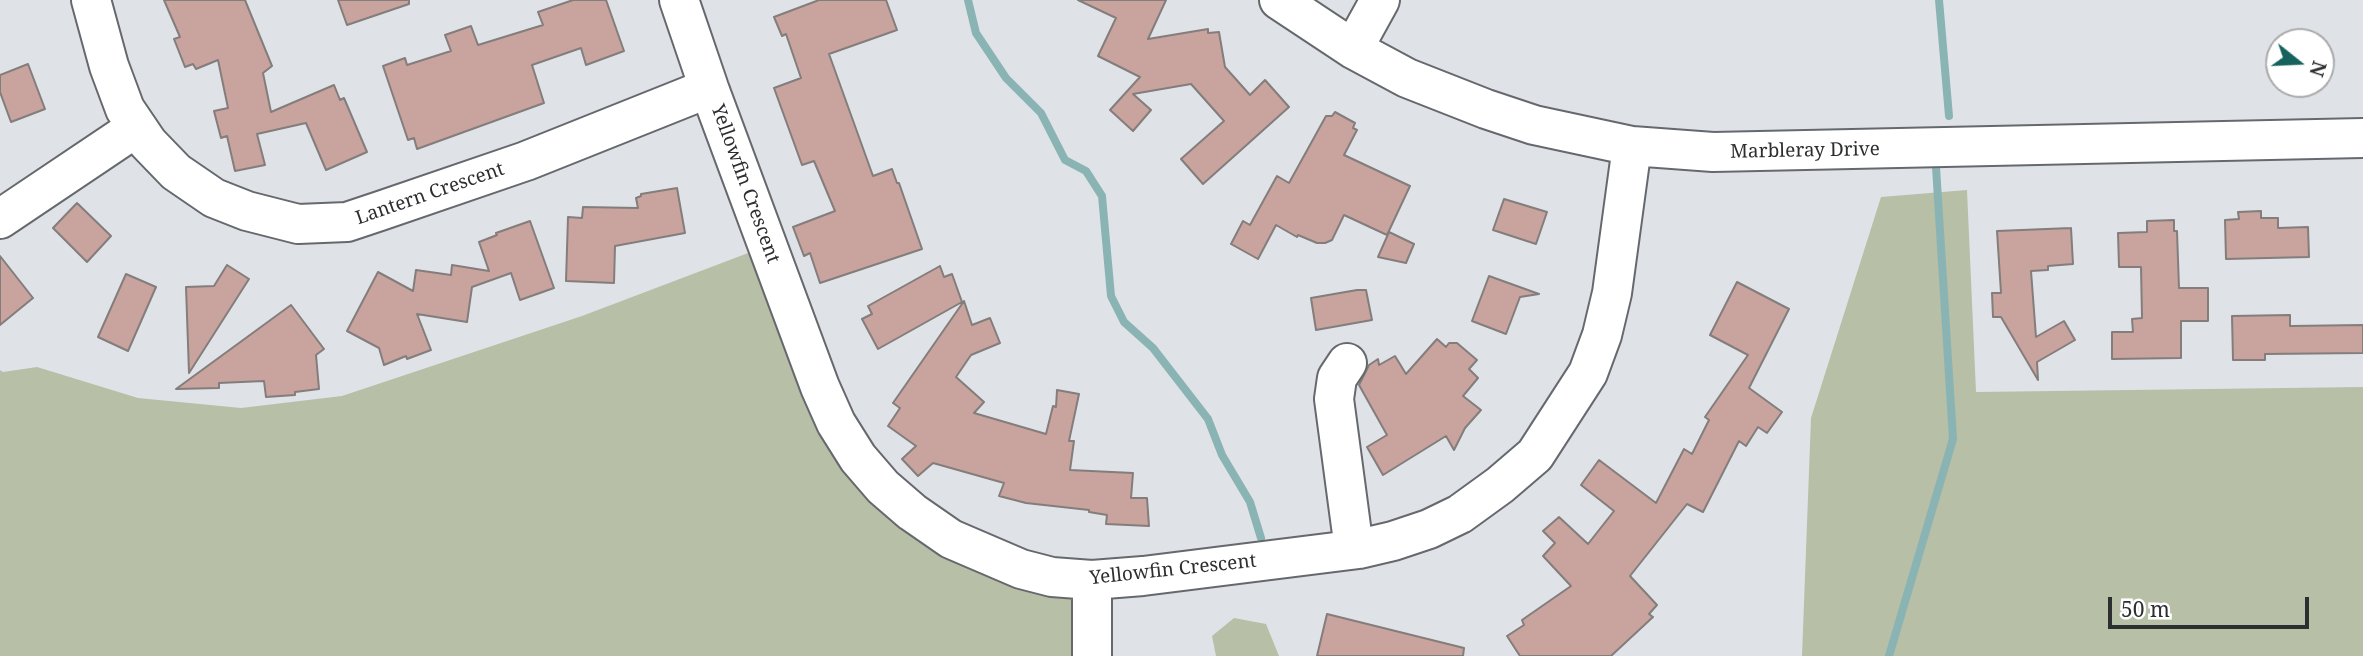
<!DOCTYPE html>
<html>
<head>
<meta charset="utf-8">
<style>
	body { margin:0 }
	#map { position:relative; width:2363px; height:656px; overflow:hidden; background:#dfe3e8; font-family:"Noto Serif",serif }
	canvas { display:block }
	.north { position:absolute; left:2265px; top:28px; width:70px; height:70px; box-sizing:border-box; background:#fff; border:2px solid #ababac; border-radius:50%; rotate:108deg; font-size:19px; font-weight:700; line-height:28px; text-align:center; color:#2d2e30 }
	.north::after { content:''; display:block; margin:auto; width:24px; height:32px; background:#16635e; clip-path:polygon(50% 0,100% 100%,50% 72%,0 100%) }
	.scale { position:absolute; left:2108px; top:597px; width:201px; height:32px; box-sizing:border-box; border:4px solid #2d2e30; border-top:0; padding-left:9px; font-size:21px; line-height:24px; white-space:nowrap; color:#2d2e30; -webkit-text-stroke:5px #fff; paint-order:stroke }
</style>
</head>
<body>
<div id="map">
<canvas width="2363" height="656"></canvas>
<div class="north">N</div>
<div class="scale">50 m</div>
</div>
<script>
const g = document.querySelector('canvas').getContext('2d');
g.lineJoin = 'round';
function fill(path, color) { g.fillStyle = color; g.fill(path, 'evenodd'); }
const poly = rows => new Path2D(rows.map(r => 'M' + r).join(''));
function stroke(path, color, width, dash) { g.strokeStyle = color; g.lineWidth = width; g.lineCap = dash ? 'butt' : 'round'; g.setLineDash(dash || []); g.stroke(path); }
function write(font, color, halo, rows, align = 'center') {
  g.font = font + ' "Noto Serif",serif'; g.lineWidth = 5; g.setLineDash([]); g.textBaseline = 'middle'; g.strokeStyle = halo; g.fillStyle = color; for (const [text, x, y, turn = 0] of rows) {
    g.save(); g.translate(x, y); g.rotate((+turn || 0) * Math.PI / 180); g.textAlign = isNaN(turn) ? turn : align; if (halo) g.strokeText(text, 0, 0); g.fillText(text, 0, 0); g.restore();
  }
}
fill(poly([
	[1967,190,1976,392,2363,387,2363,656,1802,656,1811,418,1881,197],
	[764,247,882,491,1088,583,1089,656,0,656,0,370,3,372,37,367,138,398,241,408,342,396,582,316],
	[1234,618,1266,624,1279,656,1216,656,1212,636]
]), '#b7bfa7');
stroke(poly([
	[968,0,976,33,1006,78,1041,113,1065,160,1086,171,1102,196,1111,296,1124,322,1153,348,1208,419,1222,455,1250,502,1261,538],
	[1939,0,1949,116],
	[1889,656,1953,439,1936,167]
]), '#8ab4b4', 8);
const building = poly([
	[164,0,245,0,272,66,263,73,271,112,334,85,340,100,344,98,367,152,326,170,306,123,257,134,265,165,235,171,227,136,221,138,214,111,228,108,218,60,196,69,193,64,185,67,174,39,180,37,164,0],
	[338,0,409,0,409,4,347,25,338,0],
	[573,0,606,0,624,51,586,65,581,48,532,65,544,103,417,149,414,138,408,140,383,66,405,58,407,65,451,51,445,35,471,26,478,45,543,25,538,12,573,0],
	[819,0,886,0,897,30,829,54,873,176,892,169,897,183,899,183,922,249,820,283,810,253,804,256,793,227,835,211,814,161,802,165,774,88,801,78,786,34,782,36,774,17,819,0],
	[1078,0,1166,0,1148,39,1208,29,1208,33,1219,32,1225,67,1250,95,1265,80,1289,107,1203,184,1181,159,1224,121,1191,84,1133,94,1151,110,1133,131,1110,110,1140,77,1098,56,1116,18,1078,0],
	[28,64,45,109,11,122,0,92,0,75,28,64],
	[1335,112,1355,123,1353,128,1357,130,1344,155,1410,186,1387,235,1344,215,1332,240,1325,243,1317,243,1298,235,1297,237,1276,225,1258,259,1231,244,1243,221,1250,225,1277,176,1289,183,1326,116,1332,116,1335,112],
	[677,188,685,233,615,246,614,283,566,281,568,217,582,218,583,207,638,208,636,198,641,196,641,194,677,188],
	[1504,199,1547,212,1536,244,1493,230,1504,199],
	[77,203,111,236,87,262,53,228,77,203],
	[2261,211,2261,218,2278,218,2278,228,2308,227,2309,257,2226,259,2225,220,2239,219,2238,212,2261,211],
	[2174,220,2174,231,2177,231,2179,288,2208,288,2208,321,2181,321,2181,358,2112,359,2112,332,2133,332,2132,319,2142,318,2141,267,2119,267,2118,233,2147,232,2147,221,2174,220],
	[530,221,554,288,520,300,511,273,472,287,467,322,417,314,431,350,407,359,406,356,384,365,379,348,347,331,378,272,413,291,416,270,451,275,452,265,489,271,479,242,497,235,496,233,530,221],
	[2071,228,2073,264,2048,266,2048,270,2031,271,2036,337,2064,321,2075,340,2037,362,2038,380,2001,317,1993,317,1992,293,2001,293,1997,231,2071,228],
	[1389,232,1414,244,1406,263,1378,257,1389,232],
	[0,256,33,298,0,325,0,256],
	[227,265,249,279,189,373,186,287,214,286,227,265],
	[940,266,944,277,952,274,962,302,878,349,862,319,872,314,868,306,940,266],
	[126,274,156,287,128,351,98,337,126,274],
	[1489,276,1539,294,1520,297,1506,334,1472,321,1489,276],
	[1737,282,1789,309,1749,388,1782,412,1767,433,1758,427,1746,446,1739,441,1703,512,1687,504,1630,576,1657,605,1649,614,1653,617,1611,656,1520,656,1507,636,1524,625,1522,620,1571,586,1543,556,1555,543,1543,531,1559,517,1588,544,1614,511,1581,485,1599,460,1656,503,1684,449,1692,454,1709,420,1705,417,1748,355,1710,335,1737,282],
	[1357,290,1366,290,1372,320,1316,330,1311,298,1357,290],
	[964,301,972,325,990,318,1000,343,971,355,956,377,984,402,974,413,1046,434,1053,406,1056,407,1057,390,1079,394,1069,441,1074,441,1070,470,1133,473,1131,498,1147,498,1149,526,1106,524,1107,515,1089,512,1089,510,1026,503,999,496,1004,483,933,463,918,476,902,459,916,446,888,426,900,408,893,403,964,301],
	[291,305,324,349,316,355,319,389,295,392,295,395,266,397,264,381,219,383,219,388,176,389,291,305],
	[2290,315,2290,326,2363,325,2363,353,2265,354,2265,360,2233,360,2232,316,2290,315],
	[1437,339,1446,347,1449,343,1457,343,1477,360,1469,369,1478,378,1463,396,1481,410,1465,428,1454,450,1446,436,1383,475,1367,447,1387,435,1359,385,1369,365,1378,359,1379,365,1395,356,1406,374,1437,339],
	[1327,614,1464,648,1463,656,1317,656,1327,614]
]);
fill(building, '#c9a39e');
stroke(building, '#837d7c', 2);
const minor = poly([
	[91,0,109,66,125,109,148,143,176,172,214,198,247,211,298,224,347,222,380,211,526,161,709,88],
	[679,0,709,88,820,387,836,423,858,458,883,487,912,512,951,539,1021,569,1052,577,1092,580,1143,576,1359,549,1393,541,1429,529,1460,514,1500,485,1535,455,1588,373,1602,335,1612,293,1632,146],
	[1279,0,1353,49,1407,78,1486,109,1534,125,1632,146,1713,152,2363,138],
	[1353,49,1380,0],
	[0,219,137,127],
	[1347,363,1337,378,1334,399,1354,549],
	[1092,580,1092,656]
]);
stroke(minor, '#65696d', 42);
stroke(minor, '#fff', 38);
write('19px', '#2d2e30', '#fff', [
	["Marbleray Drive",1805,151,-1],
	["Yellowfin Crescent",745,184,70],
	["Lantern Crescent",430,194,-19],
	["Yellowfin Crescent",1173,570,-6]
]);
</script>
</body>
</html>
